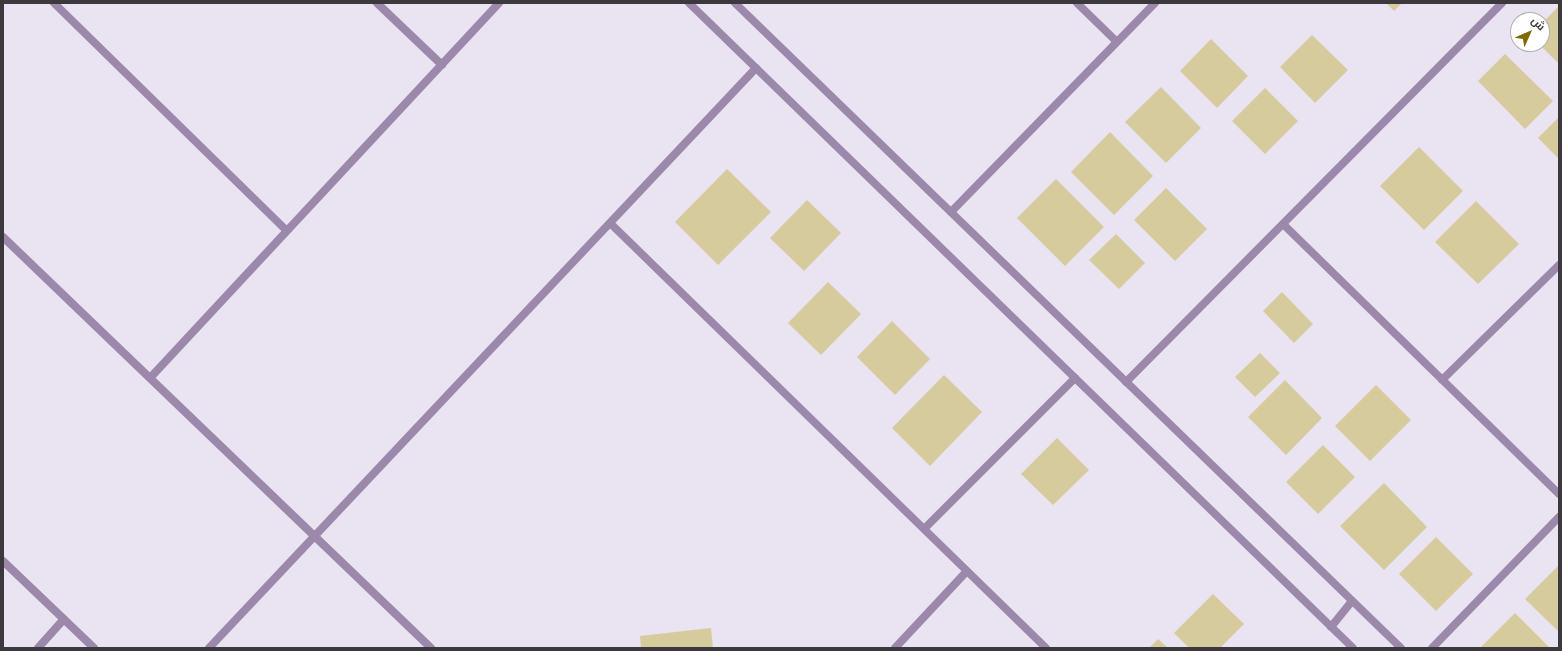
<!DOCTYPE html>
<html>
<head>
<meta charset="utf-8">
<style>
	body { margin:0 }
	#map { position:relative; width:1562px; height:651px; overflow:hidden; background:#eae3f1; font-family:Bitter,Cairo,serif }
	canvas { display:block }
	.frame { position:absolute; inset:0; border:4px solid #3c393e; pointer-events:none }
	.north { position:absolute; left:1510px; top:12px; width:40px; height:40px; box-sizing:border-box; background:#fff; border:1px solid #b1b0b2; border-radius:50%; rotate:45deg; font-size:11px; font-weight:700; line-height:16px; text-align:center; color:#3c393e }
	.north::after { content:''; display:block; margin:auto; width:14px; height:18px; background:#7e6a02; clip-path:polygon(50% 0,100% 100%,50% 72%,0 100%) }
</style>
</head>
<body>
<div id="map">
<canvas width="1562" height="651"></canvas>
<div class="frame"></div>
<div class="north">ش</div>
</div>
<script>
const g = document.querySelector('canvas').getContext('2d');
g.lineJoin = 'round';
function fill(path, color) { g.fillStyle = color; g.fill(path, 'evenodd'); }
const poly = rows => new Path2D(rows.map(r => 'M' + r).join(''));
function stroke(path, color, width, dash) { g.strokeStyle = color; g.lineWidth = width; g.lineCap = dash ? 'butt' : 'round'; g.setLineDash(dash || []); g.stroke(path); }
fill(poly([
	[1386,3,1402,3,1394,11],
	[1559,6,1559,64,1539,44,1542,44,1542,23],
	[1312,35,1348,70,1315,103,1280,67],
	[1211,39,1248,76,1217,108,1180,71],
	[1505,54,1553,101,1525,129,1478,81],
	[1161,87,1201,128,1166,163,1125,122],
	[1265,88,1298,121,1265,154,1232,121],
	[1559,117,1559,159,1538,138],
	[1110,132,1153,176,1114,215,1071,172],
	[1419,147,1463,191,1424,230,1380,186],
	[727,169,771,212,718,265,675,222],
	[1056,179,1104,227,1065,266,1017,218],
	[1166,188,1207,229,1175,261,1134,220],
	[807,200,841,233,804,271,770,238],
	[1476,201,1519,244,1478,284,1435,242],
	[1116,234,1145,263,1119,289,1089,260],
	[828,282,861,314,821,355,788,323],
	[1282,292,1313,324,1294,343,1263,311],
	[892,321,930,359,895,395,857,357],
	[1260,353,1280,373,1255,397,1235,377],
	[944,375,982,412,930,466,892,428],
	[1285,380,1322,418,1286,455,1248,417],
	[1376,385,1411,420,1370,461,1335,426],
	[1057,438,1089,470,1053,505,1021,474],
	[1323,445,1355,477,1318,514,1286,482],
	[1384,483,1427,527,1384,570,1340,526],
	[1436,537,1473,574,1436,611,1399,574],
	[1559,565,1559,632,1525,599],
	[1213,594,1244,624,1220,648,1189,648,1174,633],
	[1515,613,1550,648,1480,648],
	[711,628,713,648,641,648,640,636],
	[1158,639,1168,648,1149,648]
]), '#d6cb9c');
stroke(poly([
	[54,3,287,231],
	[377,3,442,65],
	[1077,3,1117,42],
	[951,212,1155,3],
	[610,223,1046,648],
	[1283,224,1559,494],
	[3,237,431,648],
	[150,378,499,3],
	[1442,380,1559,265],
	[1126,382,1502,3],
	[924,529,1075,378],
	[3,561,94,648],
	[1331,627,1352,601],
	[38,648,64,619],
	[209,648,756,68],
	[895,648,967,571],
	[1432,648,1559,517]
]), '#9b88ab', 8);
stroke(poly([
	[689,3,1353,648],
	[735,3,1401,648]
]), '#9b88ab', 8);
</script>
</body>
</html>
